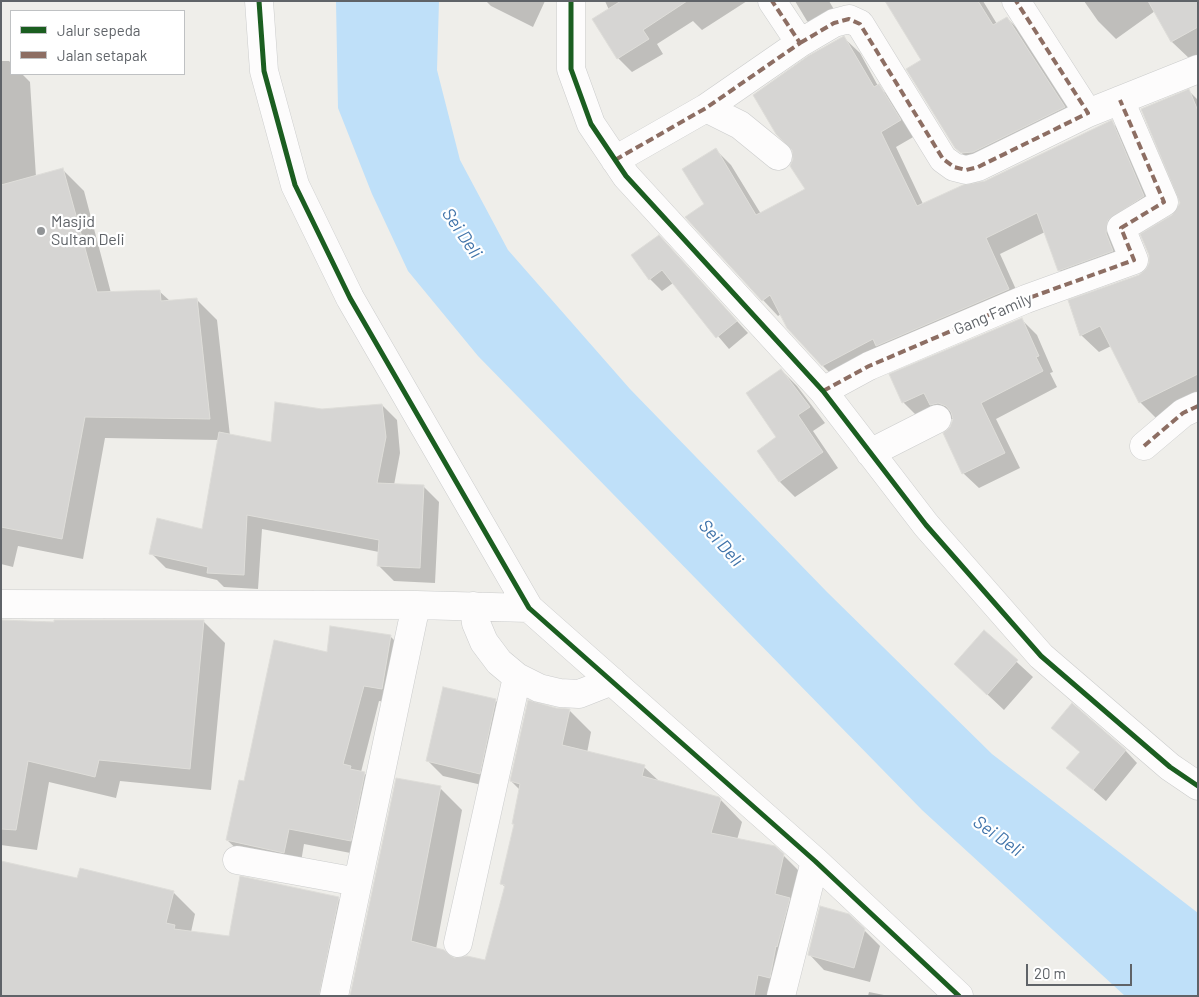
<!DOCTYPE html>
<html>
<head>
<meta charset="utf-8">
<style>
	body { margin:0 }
	#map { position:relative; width:1199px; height:997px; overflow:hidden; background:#efeeea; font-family:Barlow,sans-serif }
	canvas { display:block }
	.frame { position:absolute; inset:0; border:2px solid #5f6368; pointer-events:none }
	.legend { position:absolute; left:10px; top:10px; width:175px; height:65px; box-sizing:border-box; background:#fff; border:1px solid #bfc1c3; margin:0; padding:6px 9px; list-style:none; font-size:15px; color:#5f6368 }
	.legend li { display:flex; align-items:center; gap:10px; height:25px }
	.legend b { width:25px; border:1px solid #bfc1c3 }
	.scale { position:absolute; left:1026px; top:964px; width:106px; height:22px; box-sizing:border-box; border:2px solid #5f6368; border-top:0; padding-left:6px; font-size:15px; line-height:18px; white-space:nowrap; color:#5f6368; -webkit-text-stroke:4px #fff; paint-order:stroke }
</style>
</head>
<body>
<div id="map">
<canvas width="1199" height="997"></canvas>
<div class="frame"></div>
<ul class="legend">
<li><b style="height:6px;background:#1b5e20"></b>Jalur sepeda</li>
<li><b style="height:6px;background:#8d6e63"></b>Jalan setapak</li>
</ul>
<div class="scale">20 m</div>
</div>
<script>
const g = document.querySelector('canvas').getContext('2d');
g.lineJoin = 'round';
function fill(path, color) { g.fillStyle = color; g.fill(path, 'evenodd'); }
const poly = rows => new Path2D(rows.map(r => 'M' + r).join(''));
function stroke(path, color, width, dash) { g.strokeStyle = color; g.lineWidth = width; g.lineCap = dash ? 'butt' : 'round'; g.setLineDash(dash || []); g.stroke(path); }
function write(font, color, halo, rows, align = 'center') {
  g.font = font + ' Barlow,sans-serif'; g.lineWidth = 4.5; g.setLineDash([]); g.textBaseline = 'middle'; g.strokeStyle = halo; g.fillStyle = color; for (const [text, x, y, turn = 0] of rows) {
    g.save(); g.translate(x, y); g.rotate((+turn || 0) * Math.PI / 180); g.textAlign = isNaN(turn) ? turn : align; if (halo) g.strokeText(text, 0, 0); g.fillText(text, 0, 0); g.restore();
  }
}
fill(poly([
	[439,1,437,70,460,160,508,250,630,389,827,592,992,754,1198,913,1198,996,1125,996,922,810,478,356,408,271,372,194,338,108,336,2]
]), '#bfe0f9');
fill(poly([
	[486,1,545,1,533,27,491,6],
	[605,1,747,1,702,30,693,21,657,44,663,54,632,72,618,58,609,10],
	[795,1,829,1,842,23,822,35,807,21],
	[886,1,983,1,997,24,1007,18,1025,36,1082,125,974,166,956,147,923,61],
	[1084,1,1198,1,1198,56,1191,60,1172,42,1155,11,1116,39,1098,21],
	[844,38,860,53,878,86,894,101,915,136,896,147,923,204,985,182,1111,122,1127,137,1159,211,1121,250,1074,286,1059,270,1045,232,1000,254,1023,305,838,381,823,366,781,314,778,316,763,300,705,205,716,150,731,165,761,214,807,189],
	[1,61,9,61,11,63,11,74,22,74,30,82,36,177,63,170,84,191,111,293,159,291,170,301,196,299,217,320,230,436,272,444,322,410,382,405,397,420,400,453,394,485,423,486,439,502,435,583,394,581,379,566,379,552,262,529,258,589,224,587,217,580,166,568,151,553,203,530,219,440,105,438,83,559,18,546,13,567,1,564],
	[1189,91,1198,100,1198,400,1158,420,1140,402,1111,346,1099,352,1081,335,1147,271,1181,204],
	[671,249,748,333,729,349,673,283,662,291,650,279],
	[1021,319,1037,335,1053,372,1050,373,1057,387,996,419,1020,468,979,488,963,473,951,428,954,419,919,418,903,402],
	[781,370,797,386,825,423,813,431,838,468,795,497,780,482],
	[1,621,55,623,203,621,225,643,211,790,120,781,116,798,49,782,37,850,1,845],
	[984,632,1033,677,1004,710,955,664],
	[390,636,406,652,398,704,379,701,361,772,364,773,380,788,366,856,304,844,300,868,243,855,227,840,245,782,328,653],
	[495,700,511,716,495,788,443,776,428,761],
	[556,709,569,710,591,732,587,753,644,767,660,782,719,798,742,822,737,840,783,855,805,877,792,996,351,996,440,788,462,810,436,949,454,959,486,962,506,888,502,884,516,825,520,790,511,781],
	[1053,728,1125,750,1137,763,1106,801,1068,768,1081,753],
	[78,879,173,892,195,914,191,932,230,938,338,898,360,920,344,996,1,996],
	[864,930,880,946,870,982,824,970,809,954],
	[869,992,889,996,868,996]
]), '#0003');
const building = poly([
	[621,1,687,1,643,30,649,39,617,59,592,19,621,1],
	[885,1,978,1,993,25,1007,17,1065,107,973,152,961,153,955,148,906,69,921,60,885,1],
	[1148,1,1198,1,1198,27,1171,42,1148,1],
	[844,36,874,87,879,84,901,120,881,132,917,206,963,185,985,181,1112,120,1144,196,1108,220,1106,233,1113,251,1058,271,1037,213,986,238,1009,289,876,346,873,339,822,366,787,328,770,295,762,301,685,217,704,204,682,169,716,148,756,215,805,189,790,166,793,159,792,150,776,134,753,95,808,56,844,36],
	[1189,89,1198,111,1198,374,1139,403,1100,326,1080,336,1068,300,1139,275,1146,269,1149,263,1149,255,1140,234,1172,215,1180,203,1141,109,1189,89],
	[63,168,97,292,160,290,161,301,197,298,210,419,85,417,62,539,1,527,1,185,63,168],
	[659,235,737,321,716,338,662,270,649,280,631,255,659,235],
	[1022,318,1039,356,1036,357,1043,371,981,403,1005,453,962,474,943,433,950,427,953,419,951,412,946,406,938,403,930,405,924,393,902,403,889,374,1022,318],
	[781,369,810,407,798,415,823,452,779,482,757,451,776,437,746,393,781,369],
	[275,402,322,409,382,404,386,437,377,483,424,485,420,568,377,566,379,540,247,515,244,575,207,573,208,567,149,554,157,518,202,529,219,432,271,442,275,402],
	[1,620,54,622,54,620,204,620,190,769,99,760,95,777,28,761,16,830,1,829,1,620],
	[330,626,391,635,382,689,364,686,343,764,351,766,350,769,365,772,351,841,289,829,284,853,226,840,239,780,244,781,274,640,327,652,330,626],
	[984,630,1018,660,987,695,954,664,984,630],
	[443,687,496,699,480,774,426,761,443,687],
	[528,700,556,708,570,709,562,745,645,765,642,776,719,797,721,799,711,833,775,846,784,854,775,894,790,898,777,947,776,946,770,978,758,975,754,996,350,996,396,778,441,786,411,941,444,950,454,958,467,956,485,960,505,885,500,884,514,824,512,824,520,784,510,781,528,700],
	[1072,703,1126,750,1093,790,1066,768,1080,752,1051,728,1072,703],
	[1,861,77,878,80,868,174,891,166,923,175,925,174,929,229,936,240,876,339,897,319,996,1,996,1,861],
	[820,906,849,914,865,929,854,968,808,955,820,906]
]);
fill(building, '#d6d5d3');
stroke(building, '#deddd9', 1);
const minor = poly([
	[259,1,264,71,295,185,350,298,529,608,815,861,959,996],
	[571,1,571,69,591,124,626,176,823,391,926,525,1041,656,1170,767,1198,786],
	[1016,1,1088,113],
	[800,43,834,23,849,19,860,24,943,159,954,167,966,170,978,167,1088,113,1198,69],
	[706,108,740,125,778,156],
	[615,160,706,108,800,43,772,1],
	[823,391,869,366,1026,299,1134,260,1121,228,1164,202,1120,100],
	[1144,446,1183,413,1198,406],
	[870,453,937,419],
	[1,604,416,605,529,608],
	[474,606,476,623,484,642,499,662,517,677,539,688,560,693,579,694,612,681],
	[237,860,358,882],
	[458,943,517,677],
	[334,996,416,605],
	[781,996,815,861]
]);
stroke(minor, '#cbcccc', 29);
stroke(minor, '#fdfcfc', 28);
stroke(poly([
	[800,43,834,23,849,19,860,24,943,159,954,167,966,170,978,167,1088,113,1016,1],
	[615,160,706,108,800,43,772,1],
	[823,391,869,366,1026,299,1134,260,1121,228,1164,202,1120,100],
	[1144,446,1183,413,1198,406]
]), '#8d6e63', 4, [8, 4]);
stroke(poly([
	[259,1,264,71,295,185,350,298,529,608,815,861,959,996],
	[571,1,571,69,591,124,626,176,823,391,926,525,1041,656,1170,767,1198,786]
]), '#1b5e20', 5);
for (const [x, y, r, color] of [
	[41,231,5,"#919496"]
]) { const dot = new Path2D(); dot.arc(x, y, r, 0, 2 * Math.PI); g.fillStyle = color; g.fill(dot); stroke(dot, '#fff', 2); }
write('16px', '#5f6368', '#fff', [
	["Masjid",51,222],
	["Sultan Deli",51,240]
], 'left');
write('16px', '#5f6368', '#fff', [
	["Gang Family",993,314,-23]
]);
write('italic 18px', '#4174aa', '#fff', [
	["Sei Deli",462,233,56],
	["Sei Deli",721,543,48],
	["Sei Deli",998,836,36]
]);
</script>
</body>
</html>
